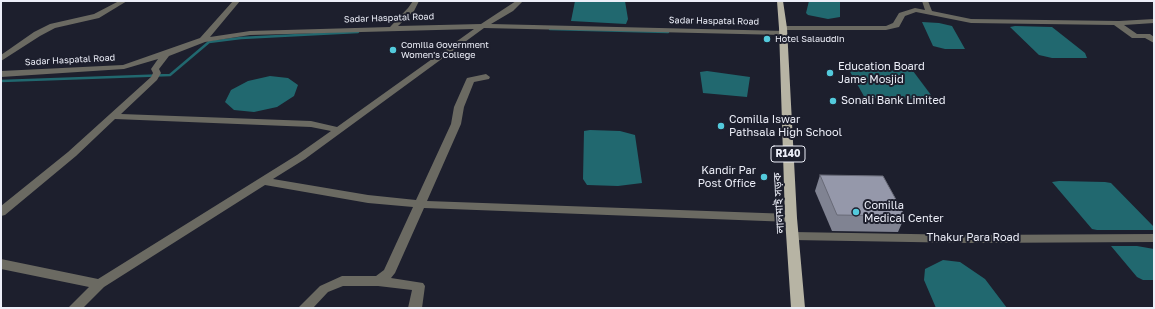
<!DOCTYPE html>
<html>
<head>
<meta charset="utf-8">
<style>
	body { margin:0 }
	#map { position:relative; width:1155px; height:309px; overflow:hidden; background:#1d1f2d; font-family:"Golos Text",sans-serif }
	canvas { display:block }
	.frame { position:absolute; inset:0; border:2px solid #eceef8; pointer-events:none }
</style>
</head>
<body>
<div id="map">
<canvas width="1155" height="309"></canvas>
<div class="frame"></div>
</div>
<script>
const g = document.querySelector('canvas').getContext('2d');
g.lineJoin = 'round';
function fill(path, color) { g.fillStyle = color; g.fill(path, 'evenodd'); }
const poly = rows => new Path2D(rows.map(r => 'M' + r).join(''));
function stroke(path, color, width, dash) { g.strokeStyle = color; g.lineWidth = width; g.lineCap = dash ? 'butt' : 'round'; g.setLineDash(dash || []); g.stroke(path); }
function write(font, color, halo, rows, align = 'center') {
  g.font = font + ' "Golos Text","Noto Sans Bengali",sans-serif'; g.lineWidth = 4; g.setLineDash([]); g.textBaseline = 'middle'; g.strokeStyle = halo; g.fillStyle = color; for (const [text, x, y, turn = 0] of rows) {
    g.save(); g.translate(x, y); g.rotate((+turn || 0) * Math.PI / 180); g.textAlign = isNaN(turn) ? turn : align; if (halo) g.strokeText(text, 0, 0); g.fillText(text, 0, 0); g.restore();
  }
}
fill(poly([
	[575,1,625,1,628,19,626,24,571,21],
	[809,1,840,1,840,17,828,19,808,15,806,13],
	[922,22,939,23,952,26,965,49,945,49,933,46],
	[1015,26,1052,27,1085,53,1087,58,1052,58,1039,55,1010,27],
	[849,70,913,71,934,99,865,98],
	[707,71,750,77,747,97,703,93,700,72],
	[270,76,288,78,298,85,294,96,277,107,254,112,234,110,225,102,231,90,248,81],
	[590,130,620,131,635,135,642,183,618,186,587,185,583,179,584,131],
	[1059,181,1105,182,1111,183,1154,227,1154,230,1097,230,1092,229,1052,182],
	[1111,246,1137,246,1154,249,1154,280,1143,280,1137,277],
	[943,260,960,262,985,279,1007,308,936,308,924,280,925,269]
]), '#21686f');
stroke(poly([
	[550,29,668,32],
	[1,81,170,75,209,42,241,38,358,32]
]), '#21686f', 2.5);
fill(poly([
	[119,1,127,1,99,18,55,28,40,36,1,61,1,55,34,32,50,24,94,14,119,1],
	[233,1,240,1,210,37,250,31,390,27,408,8,413,1,419,1,414,11,398,26,481,24,516,1,523,1,513,11,491,24,786,31,787,33,783,35,484,28,305,159,273,179,368,195,416,200,451,124,454,107,466,80,467,78,486,74,490,77,489,79,474,82,464,107,461,124,427,201,791,214,795,215,797,218,795,221,791,222,424,208,395,273,391,278,423,283,425,286,422,308,408,308,412,290,378,286,343,286,328,292,313,308,298,308,320,286,342,276,376,276,384,270,413,207,368,203,265,185,104,287,83,308,68,308,89,287,1,269,1,259,98,279,297,155,331,131,311,127,115,119,76,156,5,215,1,216,1,206,68,152,151,77,153,73,151,69,158,59,124,69,1,77,1,71,123,65,200,38,233,1],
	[474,29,337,127,311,121,121,114,157,80,161,73,159,69,169,56,205,42,250,35,474,29],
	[922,1,928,1,932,11,971,19,1119,21,1154,19,1154,23,1124,25,1137,34,1150,34,1154,37,1154,43,1145,38,1132,38,1114,25,971,23,916,12,905,16,899,27,886,30,783,30,779,28,783,26,886,26,893,23,899,13,915,8,925,10,922,1],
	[793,232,969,235,1154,234,1154,242,969,243,793,240,789,239,787,236,789,233,793,232]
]), '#6b6a62');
fill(poly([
	[777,1,783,1,787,28,797,218,805,308,791,308,785,218,779,28,777,1]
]), '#b7b4a4');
fill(poly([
	[820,175,905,216,898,232,832,231,815,191]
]), '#808392');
const building = poly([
	[820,175,883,176,905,216,837,215,820,175]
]);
fill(building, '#9598aa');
stroke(building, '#686a77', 1);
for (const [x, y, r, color] of [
	[767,39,4,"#53cadc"],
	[393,50,4,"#53cadc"],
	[830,73,4,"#53cadc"],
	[833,101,4,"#53cadc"],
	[721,126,4,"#53cadc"],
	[764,177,4,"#53cadc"],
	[856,212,4,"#53cadc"]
]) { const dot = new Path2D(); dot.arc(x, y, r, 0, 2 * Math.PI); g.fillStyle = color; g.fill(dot); stroke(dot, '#1d1f2d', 1.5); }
write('9px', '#eceef8', '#1d1f2d', [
	["Sadar Haspatal Road",389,18,-2],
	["Sadar Haspatal Road",714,21,1],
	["Sadar Haspatal Road",70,60,-3]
]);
write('9px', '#eceef8', '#1d1f2d', [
	["Hotel Salauddin",775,39],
	["Comilla Government",401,45],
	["Women's College",401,55]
], 'left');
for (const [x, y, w] of [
	[788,154,34]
]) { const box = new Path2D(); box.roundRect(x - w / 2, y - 8, w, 16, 3); g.fillStyle = '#1d1f2d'; g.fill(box); stroke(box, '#eceef8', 1); }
write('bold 10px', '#eceef8', null, [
	["R140",788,154]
]);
write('11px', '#eceef8', '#1d1f2d', [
	["Education Board",838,67],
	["Jame Mosjid",838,80],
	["Sonali Bank Limited",841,101],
	["Comilla Iswar",729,120],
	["Pathsala High School",729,133],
	["Kandir Par",756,171,"right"],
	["Post Office",756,184,"right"],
	["Comilla",864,206],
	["Medical Center",864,219]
], 'left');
write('11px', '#eceef8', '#1d1f2d', [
	["লালমাই সড়ক",779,203,-93],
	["Thakur Para Road",973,238]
]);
</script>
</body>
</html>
